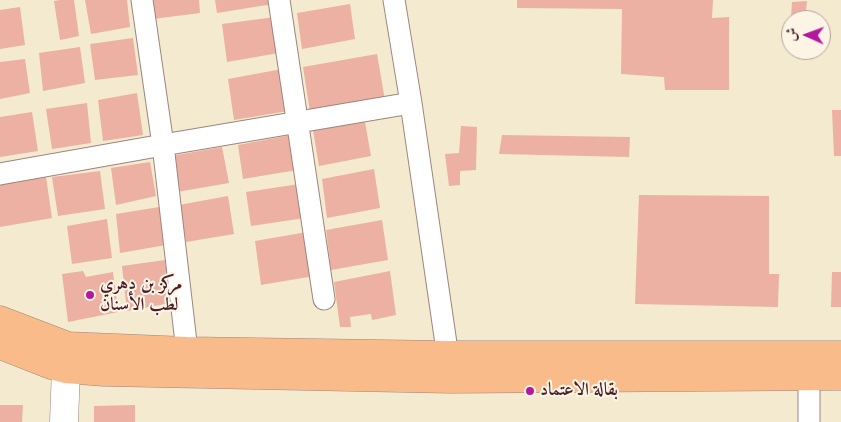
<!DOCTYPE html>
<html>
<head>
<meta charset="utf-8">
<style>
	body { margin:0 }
	#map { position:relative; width:841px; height:422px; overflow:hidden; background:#f3ead0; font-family:Cardo,Amiri,serif }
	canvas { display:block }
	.north { position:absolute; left:781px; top:10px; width:50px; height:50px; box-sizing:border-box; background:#fcf5e5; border:1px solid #b59f9b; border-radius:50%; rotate:272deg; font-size:14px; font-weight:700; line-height:20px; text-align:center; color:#4a1f2b }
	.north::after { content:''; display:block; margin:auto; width:18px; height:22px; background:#b5179e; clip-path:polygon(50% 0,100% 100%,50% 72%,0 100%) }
</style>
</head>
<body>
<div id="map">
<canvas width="841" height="422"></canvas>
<div class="north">ش</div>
</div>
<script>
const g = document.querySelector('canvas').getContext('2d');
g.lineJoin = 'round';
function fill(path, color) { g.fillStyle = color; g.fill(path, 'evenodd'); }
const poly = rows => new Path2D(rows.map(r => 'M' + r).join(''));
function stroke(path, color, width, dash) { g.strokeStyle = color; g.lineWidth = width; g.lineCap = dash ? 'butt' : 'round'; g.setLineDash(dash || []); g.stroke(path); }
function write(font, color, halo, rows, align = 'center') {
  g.font = font + ' Cardo,Amiri,serif'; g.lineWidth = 4; g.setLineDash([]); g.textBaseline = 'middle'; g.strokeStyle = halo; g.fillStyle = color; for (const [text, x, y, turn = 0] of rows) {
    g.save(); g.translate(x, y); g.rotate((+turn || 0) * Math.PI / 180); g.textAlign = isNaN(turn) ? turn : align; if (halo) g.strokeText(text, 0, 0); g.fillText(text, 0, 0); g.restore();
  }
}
fill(poly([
	[60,0,74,0,79,36,60,40,54,1],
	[85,0,127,0,130,27,91,34],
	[151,0,199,0,200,13,153,19],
	[215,0,273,0,273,4,217,13],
	[517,0,713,0,712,18,729,17,729,90,665,90,664,77,621,74,622,9,517,8],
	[807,1,805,19,791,18,792,2],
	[350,4,355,39,302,49,297,13],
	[20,7,25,45,0,49,0,10],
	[275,17,279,53,227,62,222,24],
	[133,38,138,75,95,80,90,44],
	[80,47,85,83,43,91,39,53],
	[377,54,385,100,310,112,303,67],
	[25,59,30,93,0,99,0,62],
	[282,69,288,111,234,120,228,79],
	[137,93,143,135,103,141,98,100],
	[87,103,91,143,52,149,46,109],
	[832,110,841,110,841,156,834,156],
	[32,112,38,151,0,157,0,117],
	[365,122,371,156,319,166,313,130],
	[461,126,477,127,476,170,460,171,460,185,449,186,445,154,459,153],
	[291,135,297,170,243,179,238,145],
	[502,135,630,137,629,157,499,154],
	[222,147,229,183,177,192,171,156],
	[150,162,156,196,116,205,111,168],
	[374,169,380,208,327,218,322,179],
	[100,171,105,209,58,216,52,177],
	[46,177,52,218,0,227,0,185],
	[299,184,305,218,251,226,246,192],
	[639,195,769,196,769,274,779,274,778,307,635,304],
	[228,196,234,234,186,242,179,205],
	[159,207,166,245,120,253,116,214],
	[107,219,112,258,72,264,67,226],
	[382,220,388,260,331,270,326,230],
	[307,232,314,276,261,285,255,241],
	[165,260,171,303,127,311,122,266],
	[83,271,86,277,113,272,118,312,68,322,62,274],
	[390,271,396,315,372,320,371,314,350,317,351,327,340,327,334,282],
	[832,272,841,272,841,307,831,307],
	[0,405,23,405,22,422,0,422],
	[135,405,135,422,94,422,94,406]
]), '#ecb1a2');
const minor = poly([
	[142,0,163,145,187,351],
	[279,0,324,299],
	[394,0,411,103,450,371],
	[0,174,163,145,411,103],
	[809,422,809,375]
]);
const tertiary = poly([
	[64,422,66,369]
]);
const trunk = poly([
	[0,320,68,346,187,351,448,355,841,355],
	[0,345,51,365,66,369,104,372,451,379,841,376]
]);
stroke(minor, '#9e847e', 23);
stroke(tertiary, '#9e847e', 29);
stroke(trunk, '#9e847e', 29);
stroke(minor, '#fff', 21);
stroke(tertiary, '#fff', 28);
stroke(trunk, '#fabb8b', 28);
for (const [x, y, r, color] of [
	[90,295,5,"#b5179e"],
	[530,391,5,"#b5179e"]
]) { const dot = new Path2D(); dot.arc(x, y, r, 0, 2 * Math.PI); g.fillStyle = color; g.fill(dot); stroke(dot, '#fcf5e5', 2); }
write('bold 18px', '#4a1f2b', '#fcf5e5', [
	["مركز بن دهري",100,285],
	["لطب الأسنان",100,306],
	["بقالة الاعتماد",540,391]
], 'left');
</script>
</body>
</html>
